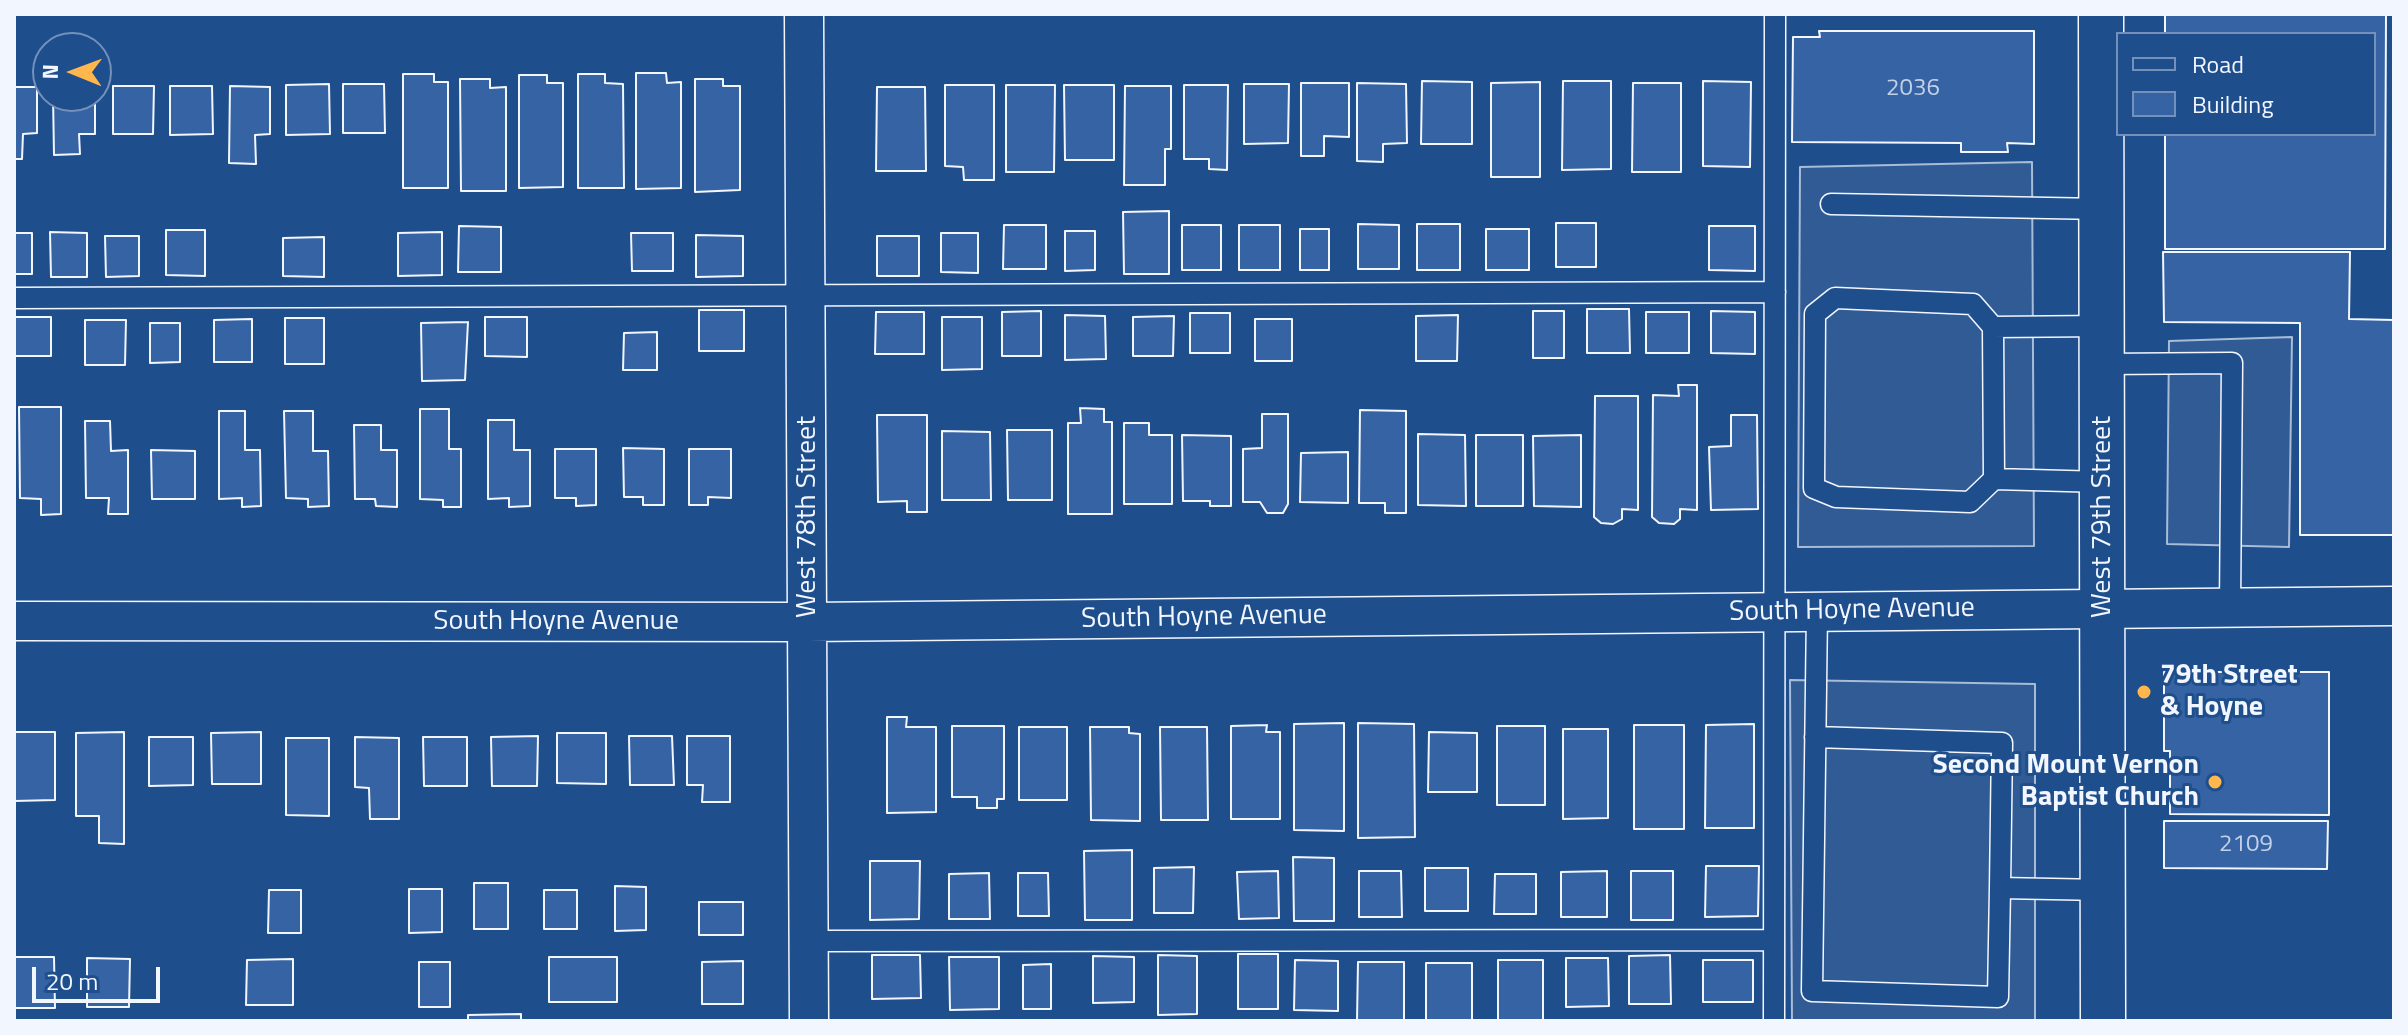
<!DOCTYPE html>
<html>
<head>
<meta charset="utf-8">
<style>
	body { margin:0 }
	#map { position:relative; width:2408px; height:1035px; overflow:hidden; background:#1f4e8c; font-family:"Titillium Web",sans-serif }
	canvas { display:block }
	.frame { position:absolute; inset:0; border:16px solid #f2f6ff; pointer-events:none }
	.legend { position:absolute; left:2116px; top:32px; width:260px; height:104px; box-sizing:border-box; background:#1f4e8c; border:2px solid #7391ba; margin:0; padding:10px 14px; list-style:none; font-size:24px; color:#f2f6ff }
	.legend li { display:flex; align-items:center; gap:16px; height:40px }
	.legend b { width:40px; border:2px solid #7391ba }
	.north { position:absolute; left:32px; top:32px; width:80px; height:80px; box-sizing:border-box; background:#1f4e8c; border:2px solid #7391ba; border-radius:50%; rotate:271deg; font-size:22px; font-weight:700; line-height:32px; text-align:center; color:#f2f6ff }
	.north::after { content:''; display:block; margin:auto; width:28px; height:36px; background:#ffb74d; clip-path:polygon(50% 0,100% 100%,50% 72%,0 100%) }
	.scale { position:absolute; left:32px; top:967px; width:128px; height:36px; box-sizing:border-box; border:4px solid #f2f6ff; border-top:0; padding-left:10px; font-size:24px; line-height:28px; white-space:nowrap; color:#f2f6ff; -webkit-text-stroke:6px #1f4e8c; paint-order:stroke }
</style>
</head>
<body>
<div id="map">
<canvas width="2408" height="1035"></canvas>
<div class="frame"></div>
<ul class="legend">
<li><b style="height:10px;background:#1f4e8c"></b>Road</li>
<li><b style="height:22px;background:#3563a3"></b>Building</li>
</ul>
<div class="north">N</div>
<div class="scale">20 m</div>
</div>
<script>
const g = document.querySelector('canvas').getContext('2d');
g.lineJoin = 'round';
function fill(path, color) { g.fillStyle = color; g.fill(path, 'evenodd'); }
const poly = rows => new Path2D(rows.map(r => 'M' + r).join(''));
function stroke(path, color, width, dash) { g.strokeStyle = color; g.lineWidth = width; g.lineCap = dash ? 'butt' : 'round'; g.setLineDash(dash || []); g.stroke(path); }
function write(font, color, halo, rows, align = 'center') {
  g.font = font + ' "Titillium Web",sans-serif'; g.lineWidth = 6; g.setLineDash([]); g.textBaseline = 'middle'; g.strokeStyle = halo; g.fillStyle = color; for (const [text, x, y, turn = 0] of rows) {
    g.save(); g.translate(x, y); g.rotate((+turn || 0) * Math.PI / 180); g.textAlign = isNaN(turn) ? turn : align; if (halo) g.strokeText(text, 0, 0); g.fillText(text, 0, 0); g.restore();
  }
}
const built = poly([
	[2032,162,2034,546,1798,547,1800,167,2032,162],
	[2292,337,2289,547,2167,544,2169,341,2292,337],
	[1790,680,2035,684,2035,1021,1792,1021,1790,680]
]);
fill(built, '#305b95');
stroke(built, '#a8bbd7', 2);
const building = poly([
	[2165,14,2386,14,2385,249,2165,249,2165,134,2374,134,2374,34,2165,34,2165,14],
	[1819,31,2034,31,2034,144,2007,143,2008,152,1961,152,1961,143,1792,142,1793,37,1820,37,1819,31],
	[636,73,666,73,667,83,681,82,681,188,636,189,636,73],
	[403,74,434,74,434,82,448,82,448,188,403,188,403,74],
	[578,74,605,74,605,83,623,84,624,188,578,188,578,74],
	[519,75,547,75,547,83,563,83,563,187,519,188,519,75],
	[460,79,490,79,490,88,506,87,506,191,461,191,460,79],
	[695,79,723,79,723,86,740,86,740,190,695,192,695,79],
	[1422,81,1472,82,1472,144,1421,144,1422,81],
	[1563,81,1611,81,1611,169,1562,170,1563,81],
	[1703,81,1751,82,1750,167,1703,166,1703,81],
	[1540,82,1540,177,1491,177,1491,83,1540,82],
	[1301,83,1349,83,1349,137,1324,136,1324,156,1301,156,1301,83],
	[1357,83,1406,84,1407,143,1383,144,1383,162,1357,161,1357,83],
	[1633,83,1681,83,1681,172,1632,172,1633,83],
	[329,84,330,134,286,135,286,85,329,84],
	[343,84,384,84,385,133,343,133,343,84],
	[1244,84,1289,84,1288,143,1244,144,1244,84],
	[945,85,994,85,994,180,964,180,963,167,945,166,945,85],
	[1006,85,1055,85,1054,172,1006,172,1006,85],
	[1064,85,1114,85,1114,160,1065,160,1064,85],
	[1184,85,1228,85,1227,170,1209,169,1209,159,1184,159,1184,85],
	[113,86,154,86,153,134,113,134,113,86],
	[170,86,212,86,213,134,170,135,170,86],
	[230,86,270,87,270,134,255,135,256,164,229,163,230,86],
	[1125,86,1171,86,1171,149,1165,149,1165,185,1124,185,1125,86],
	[14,87,37,87,37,133,23,134,22,159,14,159,14,87],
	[877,87,925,87,926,171,876,171,877,87],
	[53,96,95,96,95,134,79,134,80,154,54,155,53,96],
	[1169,211,1169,274,1124,274,1123,212,1169,211],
	[1556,223,1596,223,1596,267,1556,267,1556,223],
	[1358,224,1399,225,1399,269,1358,269,1358,224],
	[1417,224,1460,224,1460,270,1417,270,1417,224],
	[1004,225,1046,225,1046,269,1003,269,1004,225],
	[1182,225,1221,225,1221,270,1182,270,1182,225],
	[1239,225,1280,225,1280,270,1239,270,1239,225],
	[459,226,501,227,501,272,458,272,459,226],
	[1709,226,1755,226,1755,271,1709,270,1709,226],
	[1300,229,1329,229,1329,270,1300,270,1300,229],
	[1486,229,1529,229,1529,270,1486,270,1486,229],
	[166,230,205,230,205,276,166,275,166,230],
	[1065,231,1095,231,1095,270,1065,271,1065,231],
	[50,232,87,233,87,277,51,277,50,232],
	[442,232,442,275,398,276,398,233,442,232],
	[14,233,32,233,32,274,14,274,14,233],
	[631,233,673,233,673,271,632,271,631,233],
	[941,233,978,233,978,273,941,272,941,233],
	[696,235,743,236,743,276,696,277,696,235],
	[105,236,139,236,139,276,106,277,105,236],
	[877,236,919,236,919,276,877,276,877,236],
	[324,237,324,277,283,276,283,238,324,237],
	[2163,252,2350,252,2349,319,2394,320,2394,535,2300,535,2300,323,2164,322,2163,252],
	[1587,309,1629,309,1630,353,1587,353,1587,309],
	[699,310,744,310,744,351,699,351,699,310],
	[1041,311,1041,356,1002,356,1002,312,1041,311],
	[1533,311,1564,311,1564,358,1533,358,1533,311],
	[1711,311,1755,312,1755,354,1711,353,1711,311],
	[876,312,924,312,924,354,875,354,876,312],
	[1646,312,1689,312,1689,353,1646,353,1646,312],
	[1190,313,1230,313,1230,353,1190,353,1190,313],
	[1065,315,1105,316,1106,359,1065,360,1065,315],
	[1458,315,1457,361,1416,361,1416,316,1458,315],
	[1174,316,1173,356,1133,356,1133,317,1174,316],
	[15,317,51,317,51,356,15,356,15,317],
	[485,317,527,317,527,357,485,356,485,317],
	[942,317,982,317,982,369,942,370,942,317],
	[285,318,324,318,324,364,285,364,285,318],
	[252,319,252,362,214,362,214,320,252,319],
	[1255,319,1292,319,1292,361,1255,361,1255,319],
	[85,320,126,320,125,365,85,365,85,320],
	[468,322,465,380,422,381,421,323,468,322],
	[150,323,180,323,180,362,150,363,150,323],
	[657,332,657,370,623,370,624,333,657,332],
	[1678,385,1697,385,1697,510,1680,509,1680,519,1674,524,1659,523,1652,517,1653,395,1679,396,1678,385],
	[1595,396,1638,396,1638,510,1622,509,1622,519,1613,524,1601,523,1594,517,1595,396],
	[19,407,61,407,61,514,41,515,41,499,20,498,19,407],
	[1080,408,1104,409,1104,422,1112,422,1112,514,1068,514,1068,423,1081,423,1080,408],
	[420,409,449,409,449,449,461,449,461,507,443,507,443,500,420,499,420,409],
	[1360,410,1406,411,1406,513,1385,513,1385,503,1359,503,1360,410],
	[219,411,245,411,245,450,260,450,261,506,242,507,242,498,219,499,219,411],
	[284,411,313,411,313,451,328,451,329,506,308,507,308,499,286,498,284,411],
	[1262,414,1288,414,1288,504,1283,513,1267,513,1260,502,1243,502,1243,449,1262,448,1262,414],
	[877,415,927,415,927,512,907,512,907,501,878,502,877,415],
	[1731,415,1757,415,1758,509,1711,510,1709,447,1731,446,1731,415],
	[488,420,514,420,514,450,530,450,530,506,509,507,509,498,488,499,488,420],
	[85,421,110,421,111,451,128,450,128,514,108,514,109,498,86,498,85,421],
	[1124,423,1149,423,1149,435,1172,435,1172,504,1124,504,1124,423],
	[354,425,381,425,381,450,397,450,397,507,376,506,375,499,355,499,354,425],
	[1007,430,1052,430,1052,500,1008,500,1007,430],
	[942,431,990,432,991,500,942,500,942,431],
	[1418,434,1465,435,1466,506,1418,505,1418,434],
	[1182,435,1231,436,1231,506,1210,506,1210,501,1183,501,1182,435],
	[1476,435,1523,435,1523,506,1476,506,1476,435],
	[1581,435,1581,507,1534,506,1533,436,1581,435],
	[623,448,664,449,664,505,643,505,643,497,624,497,623,448],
	[555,449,596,449,596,505,576,506,576,498,555,498,555,449],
	[689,449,731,449,731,498,708,497,708,505,689,505,689,449],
	[151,450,195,451,195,499,152,499,151,450],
	[1348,452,1348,503,1300,502,1301,453,1348,452],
	[2164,672,2329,672,2329,815,2170,814,2170,751,2164,751,2164,672],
	[887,717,907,717,906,727,936,727,936,812,887,813,887,717],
	[1344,723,1344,831,1294,830,1294,724,1344,723],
	[1358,723,1414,724,1415,837,1358,838,1358,723],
	[1754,724,1754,828,1705,828,1706,725,1754,724],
	[1267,725,1266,732,1280,732,1280,819,1231,819,1231,726,1267,725],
	[1634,725,1684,725,1684,829,1634,829,1634,725],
	[952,726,1004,726,1004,799,997,799,997,808,977,808,977,797,952,797,952,726],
	[1497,726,1545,726,1545,805,1497,805,1497,726],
	[1019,727,1067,727,1067,800,1019,800,1019,727],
	[1090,727,1129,727,1129,733,1140,734,1140,821,1091,820,1090,727],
	[1160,727,1207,727,1208,820,1161,820,1160,727],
	[1563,729,1608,729,1608,818,1563,819,1563,729],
	[14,732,55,732,55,800,14,801,14,732],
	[124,732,124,844,99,843,99,816,76,816,76,733,124,732],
	[261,732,261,784,212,784,211,733,261,732],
	[1429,732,1477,733,1477,792,1428,792,1429,732],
	[557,733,606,733,606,784,557,783,557,733],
	[538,736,537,786,492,786,491,737,538,736],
	[629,736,672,736,674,785,630,785,629,736],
	[687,736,730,736,730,802,702,802,703,785,687,785,687,736],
	[149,737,193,737,193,785,149,786,149,737],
	[355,737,399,738,399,819,370,819,369,788,355,787,355,737],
	[423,737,467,737,467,786,424,786,423,737],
	[286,738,329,738,329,816,286,815,286,738],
	[2164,821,2328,821,2327,869,2164,868,2164,821],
	[1132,850,1132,920,1085,920,1084,851,1132,850],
	[1293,857,1334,858,1334,921,1294,921,1293,857],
	[870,861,920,861,919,919,870,920,870,861],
	[1706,866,1759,866,1758,916,1705,917,1706,866],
	[1194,867,1193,913,1154,913,1154,868,1194,867],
	[1425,868,1468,868,1468,911,1425,911,1425,868],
	[1278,871,1279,918,1239,919,1237,872,1278,871],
	[1359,871,1401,871,1402,917,1359,917,1359,871],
	[1607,871,1607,917,1561,917,1561,872,1607,871],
	[1631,871,1673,871,1673,920,1631,920,1631,871],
	[989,873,990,919,949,919,949,874,989,873],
	[1018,873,1048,873,1049,916,1018,916,1018,873],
	[1495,874,1536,874,1536,914,1494,914,1495,874],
	[474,883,508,883,508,929,474,929,474,883],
	[615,886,646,887,646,930,615,931,615,886],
	[409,889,442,889,442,932,409,933,409,889],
	[269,890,301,890,301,933,268,933,269,890],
	[544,890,577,890,577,929,544,929,544,890],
	[699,902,743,902,743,935,699,935,699,902],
	[1238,954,1278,954,1278,1009,1238,1009,1238,954],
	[872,955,920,955,921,998,872,999,872,955],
	[1158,955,1197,956,1197,1014,1158,1015,1158,955],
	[1670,955,1671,1004,1629,1004,1629,956,1670,955],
	[1093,956,1134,957,1134,1002,1093,1003,1093,956],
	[14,957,54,957,55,1008,14,1008,14,957],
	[549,957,617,957,617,1002,549,1002,549,957],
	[949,957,999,957,999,1009,950,1010,949,957],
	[87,958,130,959,129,1007,87,1007,87,958],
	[1566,958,1608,958,1609,1006,1566,1007,1566,958],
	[293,959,293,1005,246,1005,247,960,293,959],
	[1295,960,1338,961,1338,1011,1294,1010,1295,960],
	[1498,960,1543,960,1543,1021,1498,1021,1498,960],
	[1703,960,1753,960,1753,1002,1703,1002,1703,960],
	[743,961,743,1004,702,1004,702,962,743,961],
	[419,962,450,962,450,1007,419,1007,419,962],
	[1358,962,1404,962,1404,1021,1357,1021,1358,962],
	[1426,963,1472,963,1472,1021,1426,1021,1426,963],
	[1051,964,1051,1009,1023,1009,1023,965,1051,964],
	[521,1014,521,1021,468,1021,468,1015,521,1014]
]);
fill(building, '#3563a3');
stroke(building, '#f2f6ff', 2);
const lane = poly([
	[1831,204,2102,209],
	[14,298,1775,292],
	[1993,327,2103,326],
	[2103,364,2232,363,2230,607],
	[1994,479,1993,327,1973,304,1835,298,1815,314,1814,488,1836,497,1970,502,1994,479,2103,482],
	[1817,611,1812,991,1998,997,2000,888,2103,890],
	[1815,737,2002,743,2000,888],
	[808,941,1774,940],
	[1774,1021,1775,14]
]);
const street = poly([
	[804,14,809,1021],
	[14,621,808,622,2394,606]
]);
const secondary = poly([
	[2101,14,2103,1021]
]);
stroke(lane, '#f2f6ff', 23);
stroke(street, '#f2f6ff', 41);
stroke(secondary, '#f2f6ff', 47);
stroke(lane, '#1f4e8c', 20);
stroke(street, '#1f4e8c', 38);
stroke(secondary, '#1f4e8c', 44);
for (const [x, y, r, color] of [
	[2144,692,8,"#ffb74d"],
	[2215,782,8,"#ffb74d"]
]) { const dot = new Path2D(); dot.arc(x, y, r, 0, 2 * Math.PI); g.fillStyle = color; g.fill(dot); stroke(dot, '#1f4e8c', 3); }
write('24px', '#c3d1e8', null, [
	["2036",1913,89],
	["2109",2246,845]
]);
write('28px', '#f2f6ff', '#1f4e8c', [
	["West 78th Street",808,517,-90],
	["West 79th Street",2103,517,-90],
	["South Hoyne Avenue",1852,611,-1],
	["South Hoyne Avenue",1204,618,-1],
	["South Hoyne Avenue",556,622]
]);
write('bold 28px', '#f2f6ff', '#1f4e8c', [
	["79th Street",2160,676],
	["& Hoyne",2160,708],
	["Second Mount Vernon",2199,766,"right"],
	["Baptist Church",2199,798,"right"]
], 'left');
</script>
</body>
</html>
